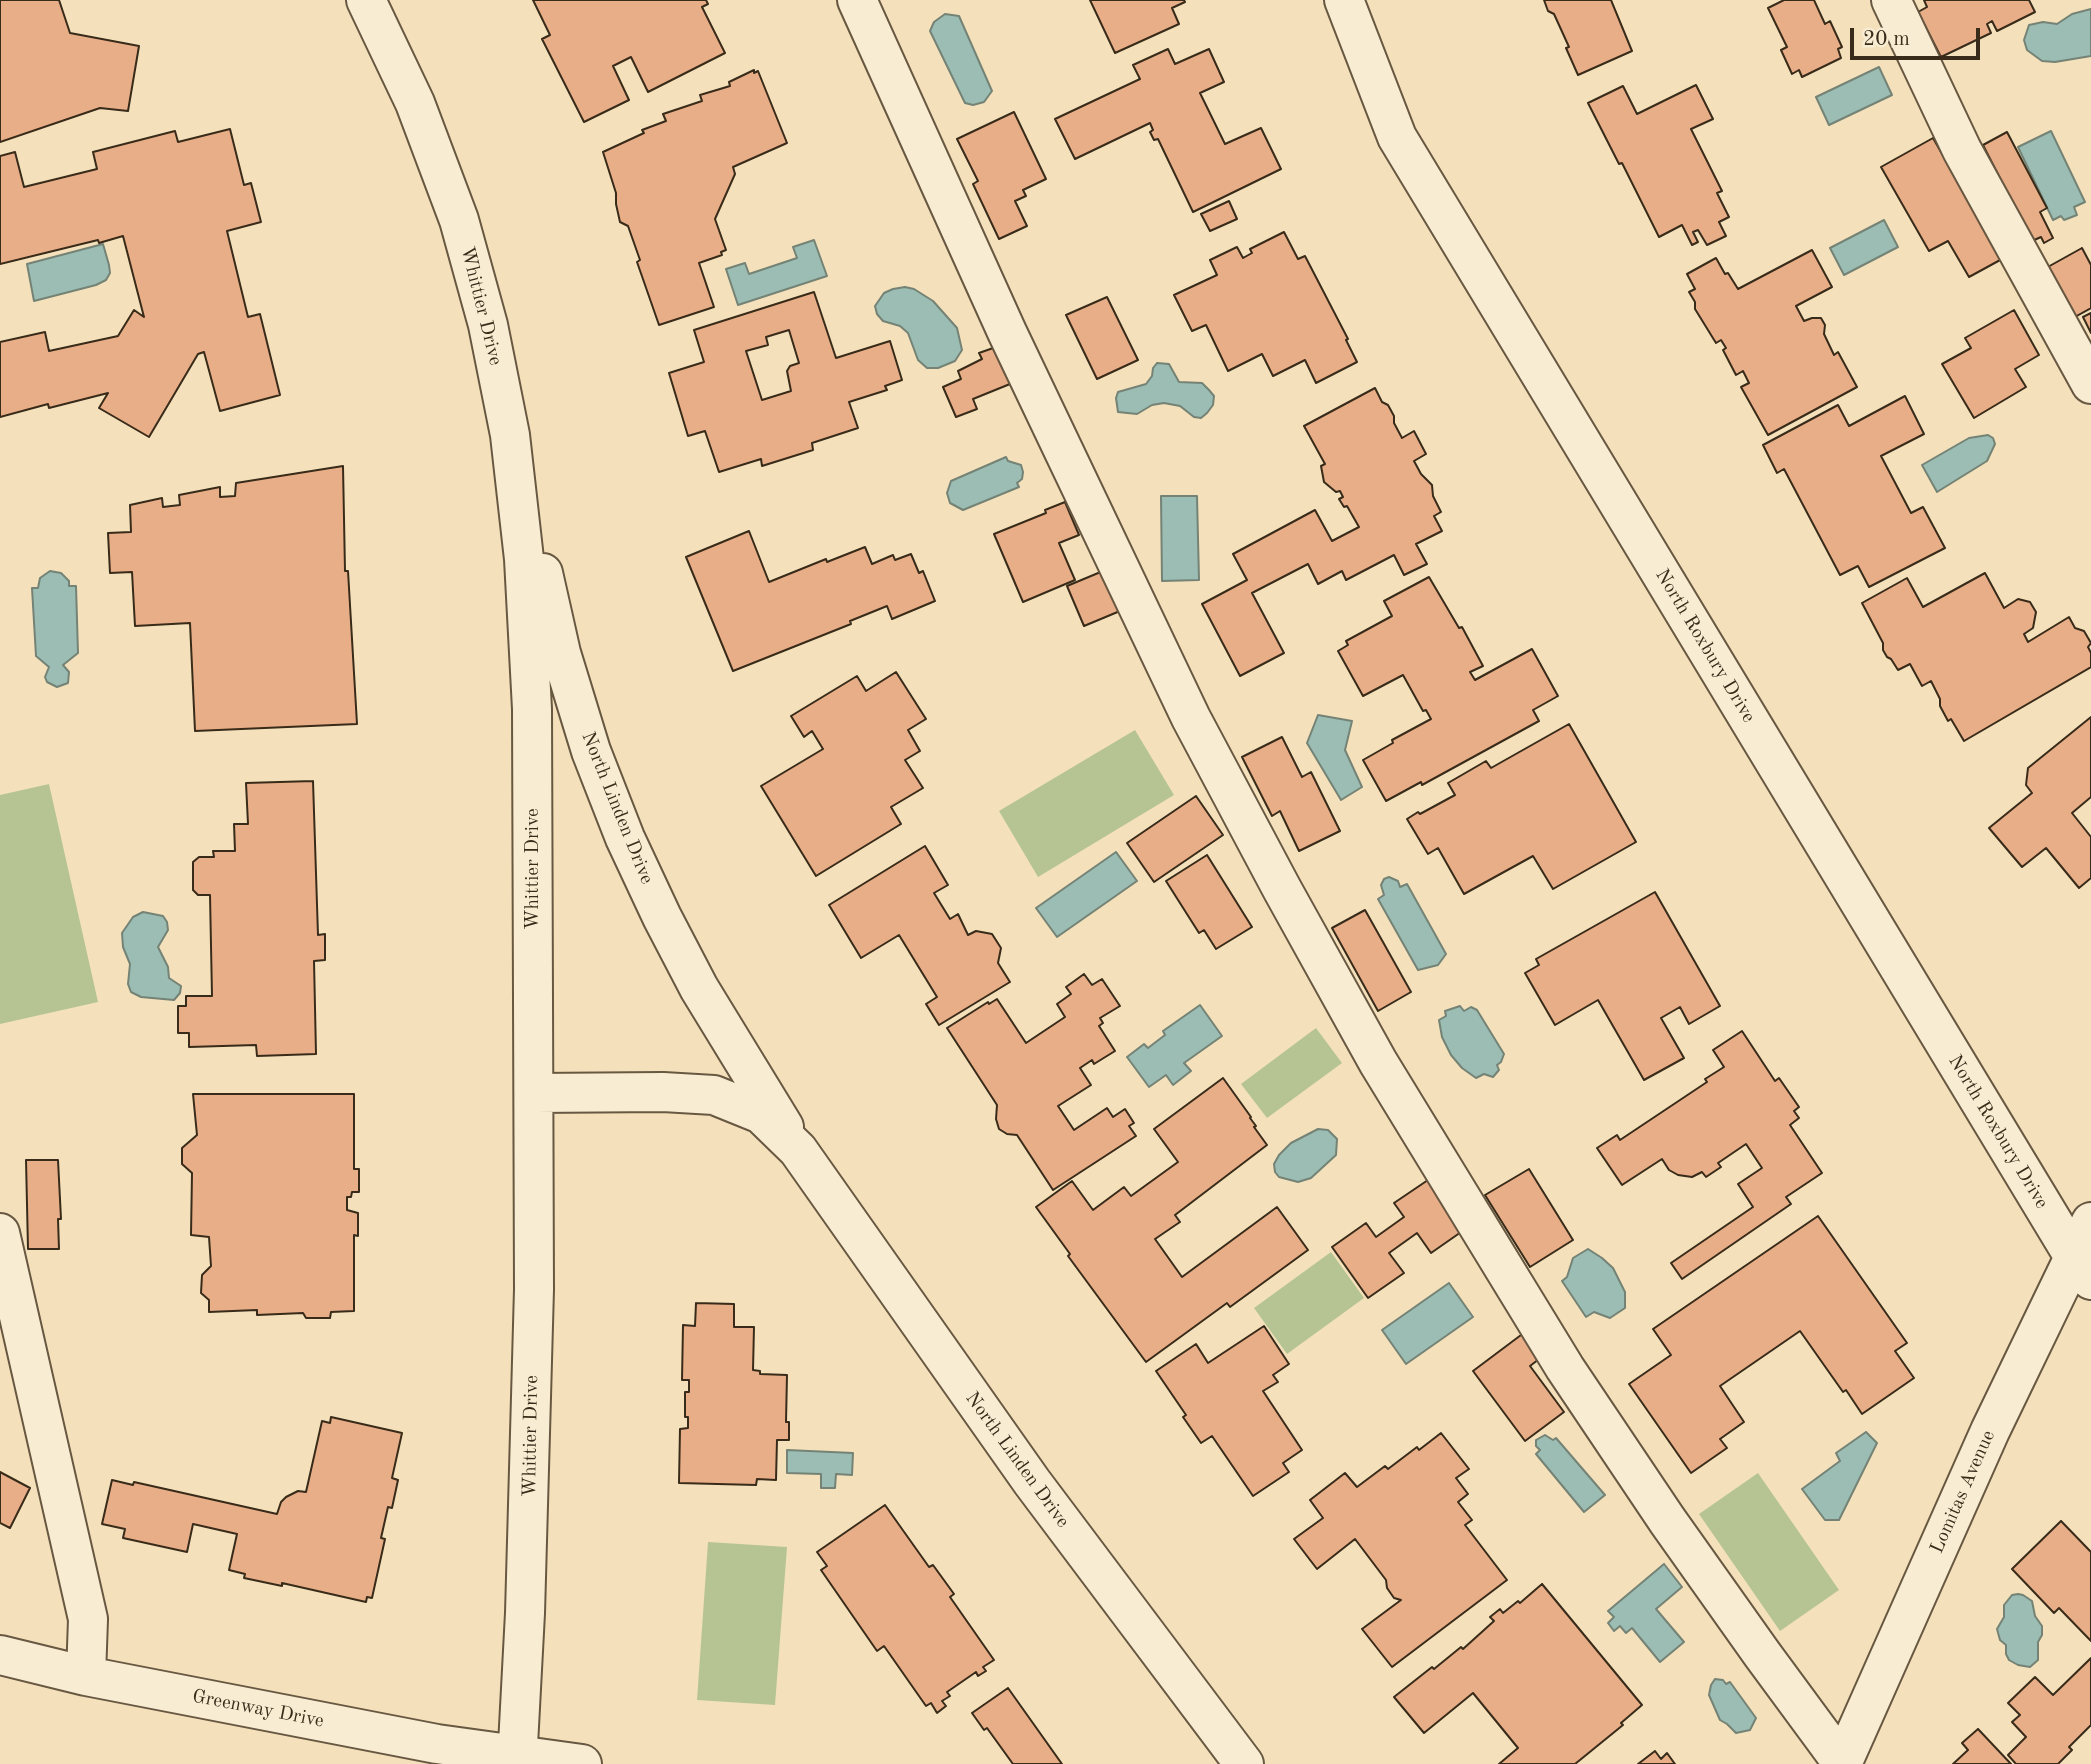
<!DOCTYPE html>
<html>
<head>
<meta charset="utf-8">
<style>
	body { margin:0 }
	#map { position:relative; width:2091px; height:1764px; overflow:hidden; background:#f4e1bb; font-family:"Old Standard TT",serif }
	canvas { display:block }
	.scale { position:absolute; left:1850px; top:28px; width:130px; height:32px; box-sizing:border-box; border:4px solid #392b19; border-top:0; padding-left:9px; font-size:21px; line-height:24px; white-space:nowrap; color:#392b19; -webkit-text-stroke:5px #f8ecd3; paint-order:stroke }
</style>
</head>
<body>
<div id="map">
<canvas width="2091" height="1764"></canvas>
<div class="scale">20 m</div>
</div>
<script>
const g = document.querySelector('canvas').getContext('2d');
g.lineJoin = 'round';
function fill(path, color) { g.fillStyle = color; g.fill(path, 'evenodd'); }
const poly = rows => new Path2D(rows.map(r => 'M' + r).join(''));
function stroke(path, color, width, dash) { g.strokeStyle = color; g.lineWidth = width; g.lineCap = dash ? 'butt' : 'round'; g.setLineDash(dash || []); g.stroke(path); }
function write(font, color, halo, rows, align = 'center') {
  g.font = font + ' "Old Standard TT",serif'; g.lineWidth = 6; g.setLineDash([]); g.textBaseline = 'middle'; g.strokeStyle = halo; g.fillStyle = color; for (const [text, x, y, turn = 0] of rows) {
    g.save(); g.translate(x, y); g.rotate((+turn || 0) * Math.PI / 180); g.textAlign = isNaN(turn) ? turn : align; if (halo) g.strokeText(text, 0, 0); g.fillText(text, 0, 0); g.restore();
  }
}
fill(poly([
	[1135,730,1174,795,1038,877,999,811],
	[49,784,98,1002,0,1024,0,795],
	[1316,1028,1342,1063,1267,1118,1241,1084],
	[1331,1252,1364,1298,1287,1354,1254,1308],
	[1758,1473,1839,1590,1780,1631,1699,1514],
	[708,1542,787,1547,775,1705,697,1700]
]), '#b6c494');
const water = poly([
	[2091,9,2091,56,2055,62,2042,61,2027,50,2024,40,2029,25,2043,22,2057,24,2072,14,2091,9],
	[945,14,959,16,992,91,984,102,973,105,965,103,930,31,934,22,945,14],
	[1879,67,1892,95,1829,125,1816,97,1879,67],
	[2051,131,2085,202,2074,207,2077,215,2064,220,2061,216,2053,220,2018,147,2051,131],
	[1884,220,1898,247,1844,275,1830,248,1884,220],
	[814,240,827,276,738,305,726,269,745,263,749,274,797,258,793,247,814,240],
	[103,244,109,265,110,273,106,280,96,285,34,301,27,264,103,244],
	[905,287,914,289,933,301,957,328,962,350,955,361,938,368,927,368,918,360,908,333,900,326,883,321,877,314,875,306,884,293,893,289,905,287],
	[1157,363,1169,364,1179,382,1202,383,1209,390,1214,396,1213,405,1207,413,1201,418,1194,417,1180,406,1164,403,1152,405,1137,414,1118,412,1116,398,1118,392,1146,384,1152,376,1153,368,1157,363],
	[1988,435,1993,438,1995,444,1987,461,1937,492,1922,465,1969,438,1988,435],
	[1006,457,1008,461,1021,465,1023,472,1022,479,1017,483,1019,487,963,510,950,503,947,493,951,481,1006,457],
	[1161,496,1197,496,1199,580,1162,581,1161,496],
	[50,571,61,573,69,581,69,586,76,586,78,653,63,665,69,672,68,683,57,687,47,682,45,677,49,667,36,656,32,588,38,588,40,578,50,571],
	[1318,715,1352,721,1345,750,1362,787,1341,800,1307,743,1318,715],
	[1116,852,1137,881,1057,937,1036,908,1116,852],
	[1389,877,1398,881,1400,887,1407,884,1446,954,1438,965,1418,970,1378,899,1384,895,1381,885,1384,879,1389,877],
	[143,912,163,916,167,922,168,930,158,947,168,967,169,978,181,986,180,993,174,1000,141,997,131,992,128,984,130,964,123,947,122,933,133,917,143,912],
	[1200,1005,1222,1036,1184,1063,1191,1071,1173,1085,1166,1075,1149,1087,1127,1057,1144,1044,1148,1048,1165,1035,1163,1031,1200,1005],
	[1460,1006,1464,1011,1471,1007,1477,1010,1504,1054,1501,1062,1497,1065,1499,1070,1493,1077,1484,1074,1476,1078,1462,1068,1451,1055,1442,1037,1439,1020,1446,1016,1445,1011,1460,1006],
	[1318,1129,1328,1130,1337,1139,1336,1155,1311,1178,1298,1182,1279,1177,1275,1172,1274,1164,1279,1155,1291,1143,1318,1129],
	[1588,1249,1602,1258,1613,1268,1625,1292,1625,1308,1610,1318,1594,1312,1586,1317,1562,1281,1567,1277,1573,1258,1588,1249],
	[1449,1283,1473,1317,1406,1364,1382,1330,1449,1283],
	[1866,1432,1877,1443,1839,1520,1825,1520,1802,1489,1840,1461,1836,1453,1866,1432],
	[1545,1435,1553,1440,1556,1438,1605,1495,1584,1512,1536,1454,1540,1450,1536,1446,1536,1440,1545,1435],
	[787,1450,853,1453,852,1475,836,1474,835,1488,821,1488,821,1474,787,1473,787,1450],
	[1664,1564,1682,1587,1656,1609,1684,1642,1660,1662,1632,1628,1626,1633,1620,1626,1614,1631,1608,1623,1614,1617,1608,1611,1664,1564],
	[2018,1594,2023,1595,2032,1601,2035,1616,2042,1626,2042,1635,2038,1642,2038,1660,2030,1667,2018,1665,2009,1660,2006,1654,2006,1645,2000,1640,1997,1629,2004,1617,2004,1605,2012,1595,2018,1594],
	[1715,1679,1723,1680,1726,1684,1730,1682,1756,1718,1750,1730,1736,1733,1727,1724,1720,1720,1709,1695,1711,1685,1715,1679]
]);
fill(water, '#9cbdb3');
stroke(water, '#748375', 2);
const building = poly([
	[0,0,59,0,70,33,139,46,128,111,100,108,0,142,0,0],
	[533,0,706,0,708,4,702,7,725,53,648,92,631,57,613,66,629,100,584,122,542,39,550,35,533,0],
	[1090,0,1184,0,1185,2,1172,8,1179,24,1115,53,1090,0],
	[1544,0,1611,0,1632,51,1578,75,1566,48,1569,47,1554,14,1548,11,1544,0],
	[1784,0,1814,0,1825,24,1830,21,1842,47,1838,49,1841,58,1802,77,1799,70,1792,74,1781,50,1787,47,1768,8,1784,0],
	[1924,0,2029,0,2035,12,1997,31,1992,21,1987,24,1991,33,1941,57,1918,12,1927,7,1924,0],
	[1168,49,1175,64,1209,49,1224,82,1200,93,1225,144,1261,128,1281,169,1193,212,1158,139,1154,140,1150,132,1153,130,1150,123,1075,159,1055,119,1140,79,1133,65,1168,49],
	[754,70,754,73,758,71,787,143,733,167,735,174,715,219,726,250,721,252,722,255,699,263,714,307,659,325,637,262,640,260,628,226,620,222,616,204,616,193,603,152,644,133,642,130,666,121,663,114,702,101,700,95,730,86,729,82,754,70],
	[1696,85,1713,119,1691,129,1722,191,1717,193,1729,217,1719,222,1726,236,1707,245,1698,230,1693,232,1698,242,1692,245,1682,225,1659,237,1622,163,1619,164,1588,103,1623,86,1637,114,1696,85],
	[1014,112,1046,179,1023,190,1026,196,1015,201,1027,226,999,239,973,184,978,181,957,139,1014,112],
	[230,129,244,185,251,183,261,222,227,231,248,317,260,314,280,395,220,411,204,352,198,354,149,437,99,408,108,393,49,408,48,404,0,417,0,342,45,332,49,351,118,336,134,310,144,317,123,236,99,243,98,240,0,264,0,156,15,152,24,187,97,169,93,152,175,131,178,142,230,129],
	[2007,132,2047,208,2040,212,2053,238,2044,243,2041,237,2032,241,1983,145,2007,132],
	[1933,138,2002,259,1969,277,1948,241,1929,251,1881,167,1933,138],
	[1229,201,1237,219,1210,231,1201,214,1229,201],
	[1284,232,1298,259,1305,256,1348,339,1346,340,1357,362,1316,383,1305,360,1273,376,1262,354,1228,371,1206,325,1192,331,1174,295,1217,275,1210,260,1237,247,1243,258,1252,253,1250,249,1284,232],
	[2082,248,2091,265,2091,308,2073,318,2046,268,2082,248],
	[1812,250,1832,287,1796,306,1804,321,1812,318,1821,318,1825,325,1824,334,1834,355,1838,352,1857,387,1768,435,1741,387,1749,383,1743,371,1736,375,1723,350,1726,348,1721,340,1716,343,1695,309,1695,302,1689,292,1695,289,1687,274,1716,258,1725,274,1728,273,1738,289,1812,250],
	[814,292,836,358,890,341,902,380,885,386,887,390,849,402,858,428,812,443,813,450,762,466,761,459,719,472,705,431,688,436,669,373,704,362,694,330,814,292],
	[789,330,799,363,790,366,787,371,791,391,762,400,746,351,768,345,766,337,789,330],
	[1107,297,1138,360,1097,379,1066,315,1107,297],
	[2014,310,2039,355,2015,369,2026,387,1974,418,1942,364,1971,348,1965,338,2014,310],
	[2091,313,2091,333,2083,317,2091,313],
	[996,347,1010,384,973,399,977,409,956,417,943,387,961,379,958,371,982,359,979,353,996,347],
	[1375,388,1382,402,1388,405,1394,416,1394,423,1402,438,1414,431,1426,454,1414,461,1421,474,1432,485,1433,496,1441,512,1434,516,1442,531,1416,544,1427,564,1404,575,1394,555,1346,580,1342,571,1318,584,1308,564,1252,593,1284,653,1240,676,1202,604,1247,580,1233,554,1315,510,1332,541,1359,527,1347,506,1344,507,1339,499,1343,497,1340,491,1336,492,1324,482,1321,466,1325,464,1304,426,1375,388],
	[1905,396,1924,434,1881,456,1911,513,1923,507,1945,548,1869,587,1858,566,1840,575,1784,469,1777,473,1763,445,1838,405,1849,426,1905,396],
	[343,466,345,571,348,571,357,724,195,731,190,623,135,626,132,572,110,573,108,533,131,532,130,505,162,498,163,507,180,505,179,495,220,487,220,497,235,496,236,483,343,466],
	[1065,502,1079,535,1059,543,1075,580,1023,602,994,534,1046,513,1045,510,1065,502],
	[749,531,769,582,826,559,827,562,865,547,872,564,893,555,895,560,911,554,919,573,923,571,935,601,892,619,887,606,850,621,851,624,733,671,686,557,749,531],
	[1103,571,1120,611,1084,626,1067,586,1103,571],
	[1985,573,2004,608,2018,599,2030,602,2036,612,2033,628,2024,634,2028,642,2069,617,2075,628,2084,631,2091,643,2088,647,2091,653,2091,667,1964,741,1951,719,1948,721,1940,706,1940,699,1931,681,1922,686,1910,664,1898,670,1891,659,1887,657,1883,650,1883,643,1862,603,1907,578,1923,607,1985,573],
	[1429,577,1459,628,1462,627,1483,666,1470,672,1475,680,1532,649,1558,696,1533,710,1539,721,1422,785,1421,782,1386,801,1363,760,1393,743,1392,740,1431,719,1426,710,1423,711,1403,675,1363,696,1338,651,1348,645,1346,641,1392,616,1384,601,1429,577],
	[896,672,926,719,908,730,920,751,905,760,923,788,891,807,901,824,816,876,761,786,823,749,812,731,804,737,791,716,857,676,866,691,896,672],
	[2091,717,2091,797,2072,813,2091,837,2091,878,2079,888,2046,848,2022,867,1989,828,2032,793,2026,785,2028,768,2091,717],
	[1569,724,1636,842,1553,889,1533,856,1464,894,1438,848,1428,854,1407,819,1418,812,1420,814,1455,795,1448,783,1486,761,1491,768,1569,724],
	[1282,737,1302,777,1311,772,1340,831,1299,851,1280,811,1272,816,1242,757,1282,737],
	[313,781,318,935,325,934,325,960,314,961,316,1054,257,1056,256,1045,189,1047,189,1033,178,1033,178,1006,186,1006,186,996,212,996,210,895,198,895,193,890,193,862,199,857,214,857,213,851,235,851,234,824,248,824,246,783,313,781],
	[1196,796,1223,835,1154,882,1127,843,1196,796],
	[925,846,948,885,934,893,950,919,958,914,968,935,976,931,992,934,1001,948,998,963,1010,982,939,1025,926,1004,937,997,899,935,861,958,829,905,925,846],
	[1207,855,1252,927,1216,949,1204,930,1199,933,1166,881,1207,855],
	[1655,892,1720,1006,1689,1024,1680,1007,1661,1018,1684,1058,1644,1080,1598,1000,1555,1025,1525,973,1539,965,1536,959,1655,892],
	[1365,910,1411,992,1378,1011,1332,928,1365,910],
	[1084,974,1092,985,1102,979,1120,1006,1100,1018,1103,1023,1099,1026,1115,1051,1094,1064,1092,1060,1080,1068,1091,1085,1058,1106,1074,1130,1107,1108,1113,1117,1125,1109,1134,1123,1129,1126,1136,1136,1053,1190,1017,1135,1007,1134,999,1129,996,1119,997,1105,947,1028,988,1002,989,1004,997,999,1026,1043,1065,1017,1057,1004,1071,994,1066,987,1084,974],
	[1742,1031,1775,1081,1779,1078,1799,1107,1794,1111,1799,1118,1790,1125,1822,1173,1786,1197,1791,1204,1682,1279,1671,1263,1753,1207,1738,1184,1762,1168,1746,1144,1718,1163,1721,1167,1706,1177,1702,1172,1692,1177,1678,1175,1669,1170,1662,1159,1622,1185,1597,1148,1617,1135,1620,1140,1707,1082,1705,1079,1724,1067,1713,1050,1742,1031],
	[1223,1078,1251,1117,1250,1118,1256,1126,1254,1127,1267,1145,1175,1215,1180,1222,1155,1239,1182,1277,1277,1207,1308,1250,1230,1307,1227,1303,1146,1362,1068,1256,1070,1254,1036,1207,1072,1181,1093,1210,1124,1187,1131,1196,1178,1162,1154,1129,1223,1078],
	[193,1094,354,1094,354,1169,359,1169,359,1192,352,1192,351,1197,347,1197,347,1210,358,1213,358,1236,354,1235,354,1311,331,1312,330,1318,306,1318,303,1313,257,1315,257,1310,209,1312,209,1300,201,1293,202,1275,211,1266,209,1237,191,1235,192,1173,182,1164,182,1148,197,1135,193,1094],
	[26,1160,58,1160,61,1219,58,1219,59,1249,28,1249,26,1160],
	[1529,1169,1573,1240,1530,1267,1485,1195,1529,1169],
	[1428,1180,1464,1230,1431,1253,1417,1233,1389,1253,1404,1273,1368,1298,1332,1247,1366,1223,1376,1237,1404,1217,1394,1203,1428,1180],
	[1818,1216,1907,1343,1895,1351,1914,1378,1862,1414,1846,1390,1843,1392,1800,1331,1720,1386,1744,1422,1720,1439,1727,1448,1691,1473,1629,1384,1671,1355,1653,1329,1818,1216],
	[696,1303,734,1304,734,1327,754,1327,753,1370,760,1371,760,1374,787,1375,786,1422,789,1422,789,1440,777,1440,776,1480,757,1479,756,1485,679,1483,680,1429,688,1428,688,1417,685,1417,685,1392,689,1392,689,1380,682,1380,683,1325,695,1326,696,1303],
	[1264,1326,1289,1364,1273,1375,1278,1382,1263,1391,1302,1450,1283,1463,1289,1472,1253,1496,1212,1436,1201,1443,1183,1417,1186,1415,1156,1371,1196,1344,1208,1363,1264,1326],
	[1525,1332,1543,1356,1530,1366,1564,1412,1525,1441,1473,1371,1525,1332],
	[331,1417,402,1433,392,1478,398,1480,392,1508,388,1507,381,1538,385,1539,372,1598,367,1597,366,1602,282,1583,282,1586,244,1578,245,1574,229,1570,237,1534,193,1524,187,1552,123,1538,125,1529,102,1524,112,1480,133,1485,134,1482,277,1514,281,1502,286,1497,298,1491,306,1492,322,1421,330,1423,331,1417],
	[1441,1433,1469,1469,1456,1478,1468,1494,1458,1502,1472,1520,1465,1525,1507,1580,1392,1667,1362,1629,1401,1600,1394,1598,1387,1588,1386,1580,1355,1539,1317,1569,1294,1539,1323,1518,1310,1500,1345,1473,1357,1487,1385,1466,1388,1469,1417,1447,1419,1450,1441,1433],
	[0,1472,30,1488,10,1528,0,1523,0,1472],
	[885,1505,929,1567,933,1565,954,1594,950,1597,994,1660,983,1667,986,1671,978,1676,976,1672,947,1692,950,1696,942,1701,946,1706,937,1713,931,1703,926,1706,884,1646,877,1651,821,1570,827,1566,817,1552,885,1505],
	[2061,1521,2091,1552,2091,1641,2059,1608,2054,1613,2012,1569,2061,1521],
	[1542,1584,1642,1705,1621,1723,1623,1725,1575,1764,1499,1764,1518,1748,1473,1693,1424,1733,1394,1697,1432,1667,1434,1669,1461,1647,1463,1649,1494,1621,1490,1617,1500,1609,1503,1613,1518,1601,1520,1603,1542,1584],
	[2091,1658,2091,1725,2069,1747,2072,1750,2058,1764,2016,1764,2008,1755,2026,1737,2012,1722,2020,1715,2008,1703,2035,1677,2053,1695,2091,1658],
	[1008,1688,1062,1764,1013,1764,987,1728,984,1730,972,1713,1008,1688],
	[1978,1729,2011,1764,1953,1764,1968,1750,1962,1743,1978,1729],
	[1655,1751,1661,1759,1667,1753,1675,1764,1638,1764,1655,1751]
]);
fill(building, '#e8ae88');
stroke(building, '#392b19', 2);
const minor = poly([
	[366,0,415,103,459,220,488,325,510,435,524,559,532,709,534,1289,525,1613,517,1764],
	[857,0,1007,332,1191,718,1282,889,1378,1062,1565,1368,1667,1520,1762,1654,1843,1764],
	[1344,0,1397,137,2074,1257,2091,1280],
	[1891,0,1962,150,2091,384],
	[543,573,561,653,591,751,625,838,662,917,699,988,784,1127],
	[535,1093,663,1092,714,1095,761,1114,798,1150,1032,1482,1244,1764],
	[0,1233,88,1619,86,1676],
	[0,1655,86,1676,437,1744,582,1764],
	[1842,1764,1990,1431,2091,1222]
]);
stroke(minor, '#685842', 42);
stroke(minor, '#f8ecd3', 38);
write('19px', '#392b19', '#f8ecd3', [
	["Whittier Drive",481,306,76],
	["North Roxbury Drive",1705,646,59],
	["North Linden Drive",617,808,68],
	["Whittier Drive",533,869,-90],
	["North Roxbury Drive",1998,1132,59],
	["Whittier Drive",531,1436,-89],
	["North Linden Drive",1017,1460,54],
	["Lomitas Avenue",1963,1492,-66],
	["Greenway Drive",258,1709,11]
]);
</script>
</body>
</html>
